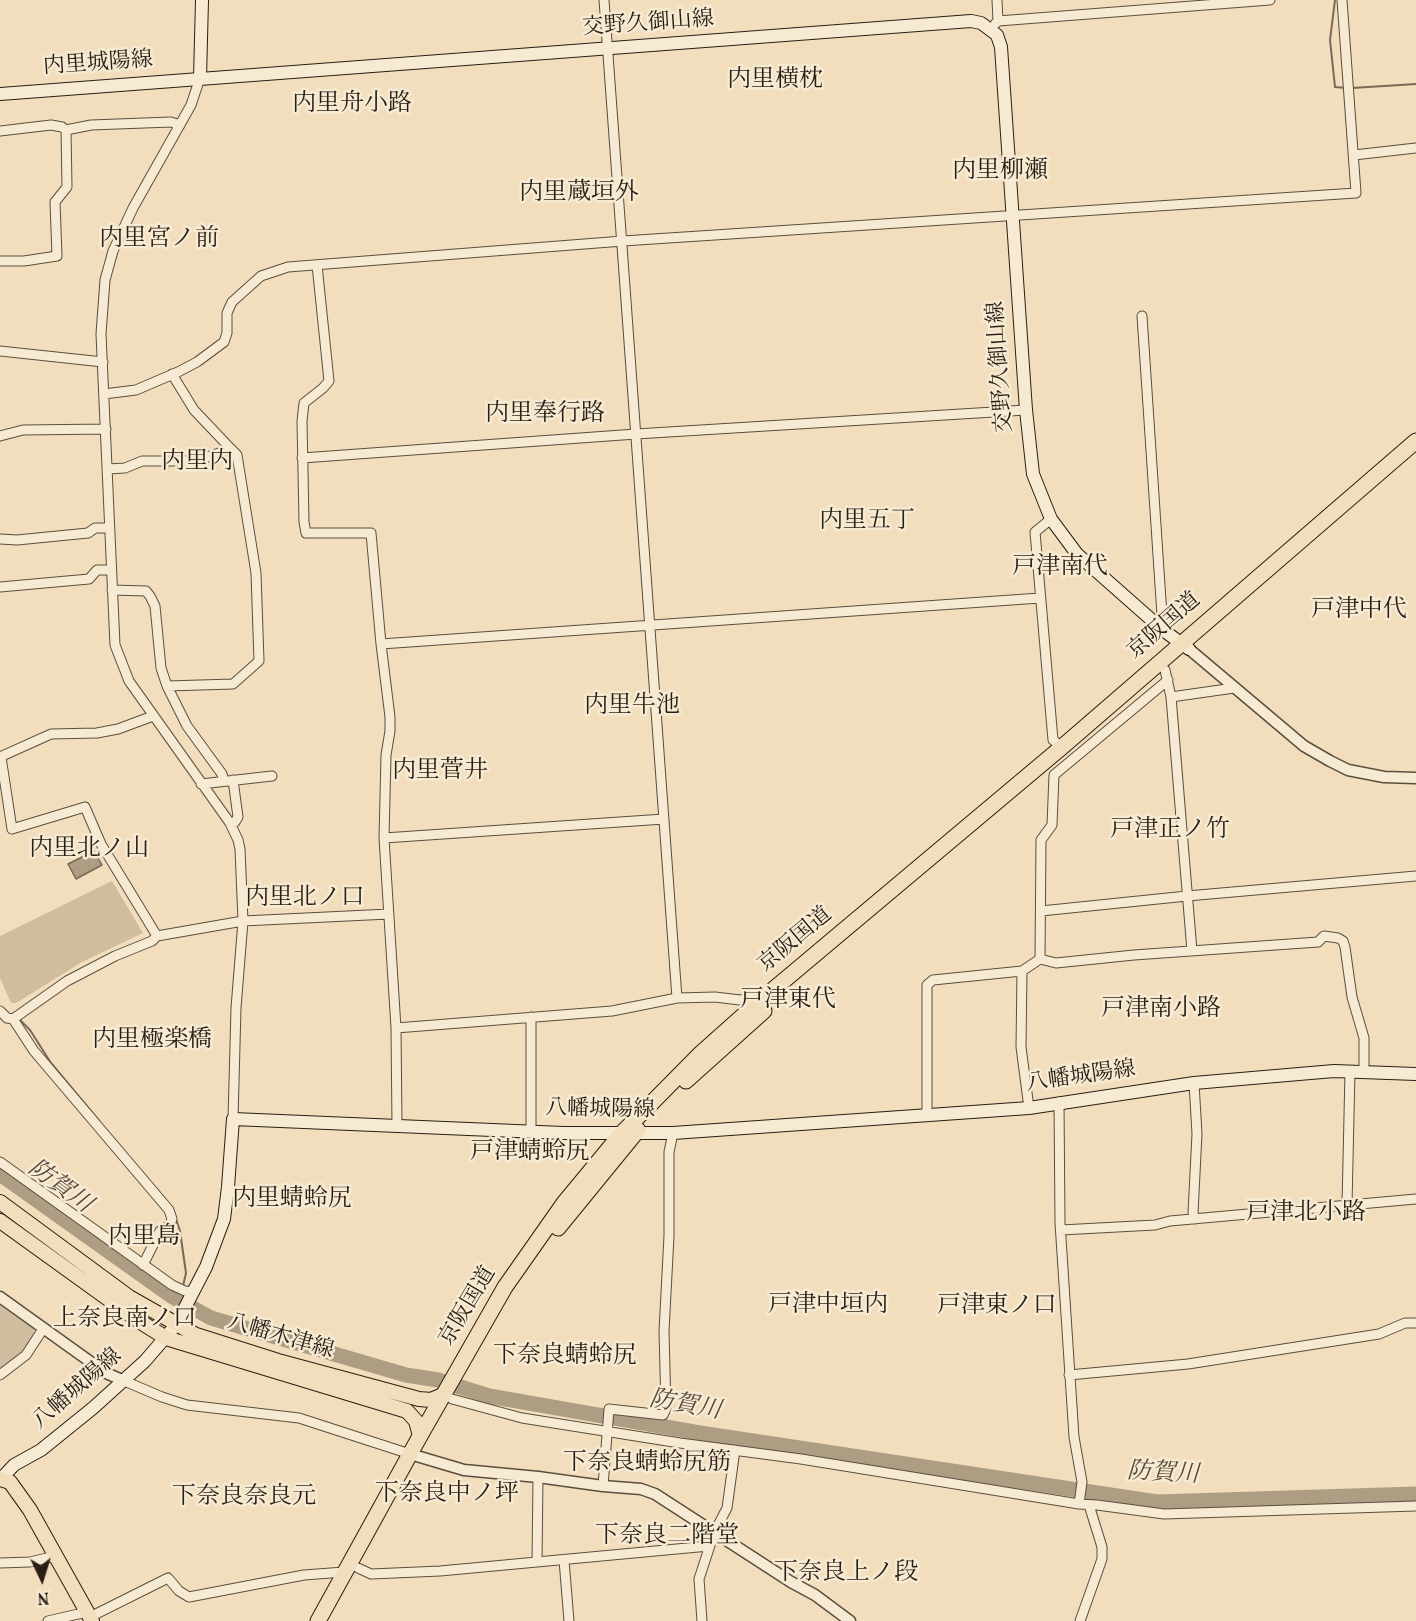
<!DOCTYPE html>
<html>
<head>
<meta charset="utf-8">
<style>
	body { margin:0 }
	#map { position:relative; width:1416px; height:1621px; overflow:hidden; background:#f2debc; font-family:Vollkorn,serif }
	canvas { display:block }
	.north { position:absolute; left:12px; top:1549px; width:60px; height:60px; -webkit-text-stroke:4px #f7ead3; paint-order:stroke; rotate:176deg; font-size:16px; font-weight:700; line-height:24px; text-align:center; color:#281e15 }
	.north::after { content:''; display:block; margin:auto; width:21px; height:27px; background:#281e15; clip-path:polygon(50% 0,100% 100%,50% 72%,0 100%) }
</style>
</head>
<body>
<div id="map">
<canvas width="1416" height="1621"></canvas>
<div class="north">N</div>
</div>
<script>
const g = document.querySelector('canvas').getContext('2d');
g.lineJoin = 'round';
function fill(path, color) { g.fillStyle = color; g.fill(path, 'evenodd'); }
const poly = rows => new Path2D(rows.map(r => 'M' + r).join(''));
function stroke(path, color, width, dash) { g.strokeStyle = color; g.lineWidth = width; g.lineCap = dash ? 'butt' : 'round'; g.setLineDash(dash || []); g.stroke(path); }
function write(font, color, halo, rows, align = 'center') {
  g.font = font + ' Vollkorn,"Noto Serif JP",serif'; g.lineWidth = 5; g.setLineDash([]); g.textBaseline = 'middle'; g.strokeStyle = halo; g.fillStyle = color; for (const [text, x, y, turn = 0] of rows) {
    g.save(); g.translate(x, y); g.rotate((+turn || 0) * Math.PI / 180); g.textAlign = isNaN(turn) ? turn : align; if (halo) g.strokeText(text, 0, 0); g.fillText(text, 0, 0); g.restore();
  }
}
fill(poly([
	[112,881,143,933,82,962,16,1003,11,1003,0,978,0,936],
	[0,1303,33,1327,36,1336,24,1354,0,1372]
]), '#d0bda0');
const water = poly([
	[94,851,102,865,76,879,68,864,94,851]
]);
fill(water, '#ad9d83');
stroke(water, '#786a57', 1.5);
stroke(poly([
	[1335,0,1330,40,1335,87,1346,88],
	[1352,88,1416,84],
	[19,1019,30,1030,51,1063,100,1122],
	[173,1210,180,1231,186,1273,183,1286],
	[176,1298,180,1291]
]), '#786a57', 2);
stroke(poly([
	[0,1174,171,1296,211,1318,406,1375,438,1380,489,1396,700,1433,1157,1502,1416,1494]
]), '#ad9d83', 15);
const minor = poly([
	[604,0,677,998],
	[998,21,1270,0],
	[995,24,998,21,997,0],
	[200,78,191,105,133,208,113,251,105,280,101,334,115,645,129,681,230,823,238,840,240,849,243,921,236,1008,233,1119],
	[0,131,51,125,62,127,66,130,91,125,171,122,180,125],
	[1354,155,1416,148],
	[0,261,24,261,57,256,55,202,67,187,66,130],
	[317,265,329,381,323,388,304,403,302,421,304,522,306,533,371,533,381,644,390,717,390,731,386,755,384,838,396,1028,397,1125],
	[1142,316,1163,630],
	[0,351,103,362],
	[104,394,136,390,178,372,197,362,224,342,227,333,227,313,232,302,261,276,288,267,623,241,1356,193,1342,0],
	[0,436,23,430,106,429],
	[302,458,636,434,1026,410],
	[107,469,125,468,142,461,196,461,231,449,194,410,172,374],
	[1051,519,1035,532,1053,740,1062,747],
	[0,539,17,540,88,533,95,528,109,528],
	[0,587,89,579,97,570,111,570],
	[112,590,146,591,150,596,155,606,161,668,167,686,187,726,222,774,224,781],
	[381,644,1040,598],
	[1165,670,1171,697,1192,951],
	[167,686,233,684,259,661,256,573,237,455,231,449],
	[1171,697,1234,688],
	[0,757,51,734,97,733,118,729,153,716],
	[1,757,12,829,85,807,101,844,157,936],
	[201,784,272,776],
	[230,823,235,822,238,817,233,780],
	[384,838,664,819],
	[1041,911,1187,896,1416,876],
	[1040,959,1041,840,1052,825,1054,775,1168,680],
	[1022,971,1021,1047,1029,1108],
	[0,1011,7,1018,13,1019,34,1051,169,1210,172,1219,170,1225,160,1231,143,1265],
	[531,1017,531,1131],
	[13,1019,67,981,115,956,152,941,157,936,243,921,389,914],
	[396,1028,612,1011,677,998,715,997,740,1000,751,998,756,1004],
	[1194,1083,1197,1134,1193,1213,1195,1219],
	[1059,1102,1060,1223,1074,1437,1082,1482,1079,1504],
	[927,1115,927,985,933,980,1022,971,1040,959,1056,963,1134,955,1318,942,1324,936,1338,938,1343,941,1345,947,1352,997,1364,1038,1364,1073],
	[0,1162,172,1285,185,1291,194,1292],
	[1347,1205,1350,1071],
	[1061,1230,1155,1225,1170,1221,1416,1199],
	[0,1375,26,1355,43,1329],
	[1069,1375,1188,1364,1379,1334,1405,1323,1416,1323],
	[122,1380,162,1397,187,1405,299,1418,410,1454],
	[452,1399,522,1418,680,1443,801,1459,1079,1504,1097,1505,1164,1514,1416,1506],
	[603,1486,609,1409,663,1415,666,1409,664,1331,669,1236,669,1152,673,1133],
	[564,1560,569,1621],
	[537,1562,538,1477],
	[0,1563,30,1562,55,1556],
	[358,1568,371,1574,440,1571,709,1546],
	[90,1617,168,1578,179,1591,189,1597,304,1575,344,1572],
	[48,1621,87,1612],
	[702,1621,699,1579,714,1533,727,1508,735,1450],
	[1080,1621,1102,1559,1102,1547,1089,1505]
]);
const tertiary = poly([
	[1189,649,1304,746,1330,761,1348,770,1384,777,1416,778],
	[0,1297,106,1373,122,1380],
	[410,1454,464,1470,538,1477,603,1486,641,1489,655,1494,791,1582,815,1595,850,1621]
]);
const secondary = poly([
	[200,78,202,0],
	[0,94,971,21,981,23,997,35,1001,47,1026,410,1033,474,1051,519,1077,554,1163,630,1189,649],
	[1,1479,14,1465,41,1450,93,1408,145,1361,176,1325,206,1267,224,1219,228,1187,233,1119,563,1133,673,1133,1029,1108,1194,1083,1334,1071,1416,1074]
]);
const primary = poly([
	[0,1202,129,1297,196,1335,278,1361,419,1399,431,1400,443,1395],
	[0,1221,139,1321,166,1338,407,1411,416,1421,420,1436],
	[0,1479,10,1482,30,1510,92,1621]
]);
const trunk = poly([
	[686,1081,764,1011],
	[558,1228,638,1130],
	[318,1621,420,1436,505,1287,564,1203,621,1134,701,1053,756,1004,1062,747,1416,441]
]);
stroke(minor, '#5a4e3f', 11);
stroke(tertiary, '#5a4e3f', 13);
stroke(secondary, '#281e15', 14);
stroke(primary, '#281e15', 16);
stroke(trunk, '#281e15', 17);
stroke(minor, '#f7ead3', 9);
stroke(tertiary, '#f7ead3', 10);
stroke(secondary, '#f7ead3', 12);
stroke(primary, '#f2debc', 14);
stroke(trunk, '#f2debc', 15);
write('22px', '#281e15', '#f7ead3', [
	["交野久御山線",648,25,-4],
	["内里城陽線",98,65,-4],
	["交野久御山線",1002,367,-94],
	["京阪国道",1165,627,-41],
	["京阪国道",796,941,-40],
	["八幡城陽線",1081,1078,-8],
	["八幡城陽線",600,1111,1],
	["京阪国道",469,1307,-59],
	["八幡木津線",280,1338,16],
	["八幡城陽線",78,1390,-41]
]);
write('24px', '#281e15', '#f7ead3', [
	["内里横枕",775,82],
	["内里舟小路",352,106],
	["内里柳瀬",1000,173],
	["内里蔵垣外",579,195],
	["内里宮ノ前",159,241],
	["内里奉行路",545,416],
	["内里内",197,464],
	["内里五丁",867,523],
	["戸津南代",1060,569],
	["戸津中代",1359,612],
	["内里牛池",632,708],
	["内里菅井",440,773],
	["戸津正ノ竹",1170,832],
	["内里北ノ山",89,851],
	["内里北ノ口",305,900],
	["戸津東代",788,1002],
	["戸津南小路",1161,1011],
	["内里極楽橋",152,1042],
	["戸津蜻蛉尻",530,1154],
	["内里蜻蛉尻",292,1201],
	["戸津北小路",1306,1215],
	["内里島",144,1239],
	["戸津中垣内",828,1307],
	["戸津東ノ口",997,1308],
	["上奈良南ノ口",125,1321],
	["下奈良蜻蛉尻",565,1358],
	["下奈良蜻蛉尻筋",647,1465],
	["下奈良中ノ坪",447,1496],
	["下奈良奈良元",244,1499],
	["下奈良二階堂",667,1538],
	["下奈良上ノ段",846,1575]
]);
write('italic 24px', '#574a3c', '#f7ead3', [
	["防賀川",59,1188,36],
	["防賀川",685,1407,10],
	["防賀川",1163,1475,3]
]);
</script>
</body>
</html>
